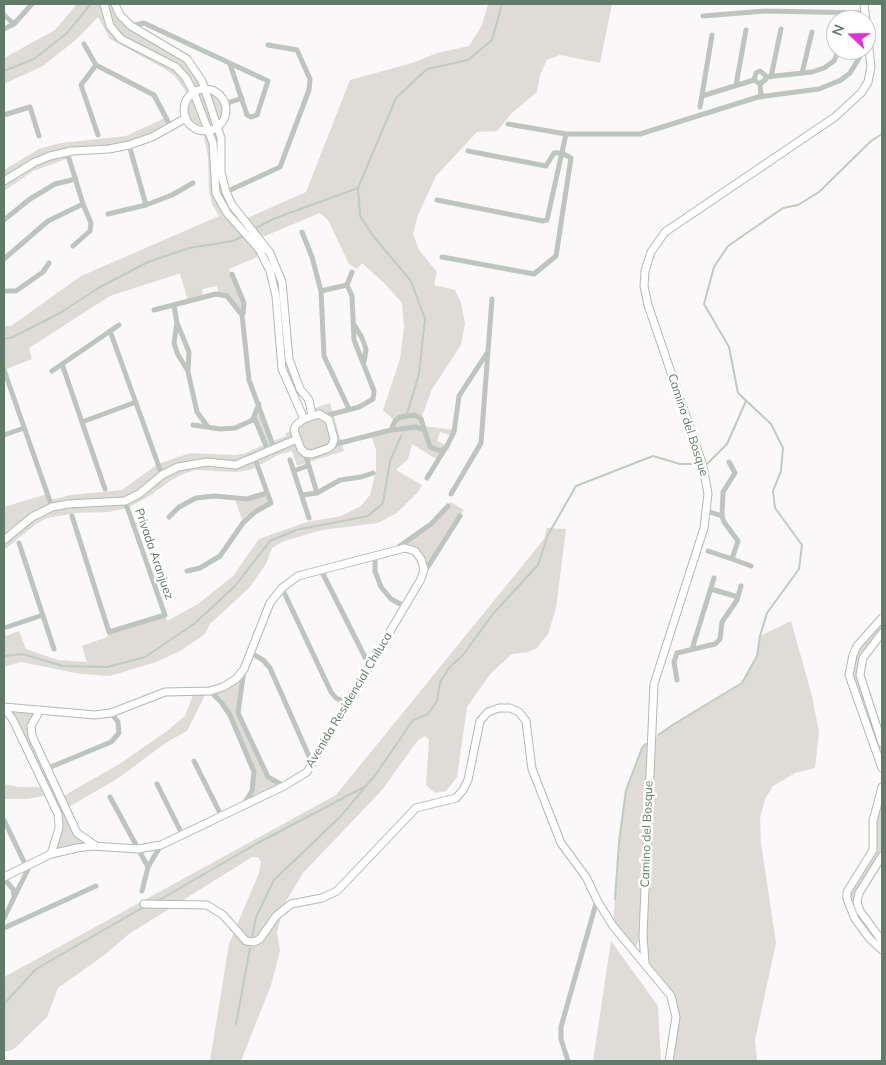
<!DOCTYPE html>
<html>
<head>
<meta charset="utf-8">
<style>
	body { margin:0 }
	#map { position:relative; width:886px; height:1065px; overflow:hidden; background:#faf8f8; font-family:Mulish,sans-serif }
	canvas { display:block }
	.frame { position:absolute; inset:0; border:5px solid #607c68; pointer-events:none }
	.north { position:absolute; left:826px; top:10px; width:50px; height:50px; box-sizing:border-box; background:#fff; border:1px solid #bfcbc3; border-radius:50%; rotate:291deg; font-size:14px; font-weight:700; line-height:20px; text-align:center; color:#607c68 }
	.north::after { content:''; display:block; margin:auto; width:18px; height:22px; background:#e130d6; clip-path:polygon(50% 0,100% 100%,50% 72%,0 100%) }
</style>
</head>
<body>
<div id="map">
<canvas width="886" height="1065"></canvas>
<div class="frame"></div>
<div class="north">N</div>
</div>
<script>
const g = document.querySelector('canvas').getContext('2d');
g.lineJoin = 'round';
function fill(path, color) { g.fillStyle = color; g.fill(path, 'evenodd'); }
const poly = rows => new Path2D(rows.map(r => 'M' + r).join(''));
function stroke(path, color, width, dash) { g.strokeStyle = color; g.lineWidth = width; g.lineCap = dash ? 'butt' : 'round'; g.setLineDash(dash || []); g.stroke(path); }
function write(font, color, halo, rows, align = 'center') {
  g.font = font + ' Mulish,sans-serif'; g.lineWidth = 5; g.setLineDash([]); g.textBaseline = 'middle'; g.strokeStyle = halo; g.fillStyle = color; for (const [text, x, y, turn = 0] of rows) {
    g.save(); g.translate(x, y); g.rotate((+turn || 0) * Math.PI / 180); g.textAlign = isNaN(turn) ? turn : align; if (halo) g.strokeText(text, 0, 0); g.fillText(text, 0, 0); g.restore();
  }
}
fill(poly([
	[77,4,115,4,120,15,187,59,205,89,215,92,223,99,226,109,224,119,218,128,223,183,245,219,306,192,350,80,412,63,437,53,469,46,482,25,488,4,612,4,600,63,560,55,547,60,540,75,537,92,512,113,497,131,477,132,436,176,418,215,413,234,419,250,437,272,434,285,455,290,461,303,465,323,461,345,432,389,421,419,424,426,454,430,452,436,440,432,437,441,448,446,438,460,412,444,408,459,396,470,422,485,418,492,397,513,378,523,322,530,284,541,272,548,266,564,249,588,210,624,205,634,180,651,156,662,110,676,81,674,21,662,4,667,4,629,6,636,19,631,26,649,58,660,87,662,82,646,107,637,109,632,165,615,167,621,198,604,233,576,259,539,307,522,341,516,361,506,370,495,376,471,376,450,371,435,391,430,395,421,383,410,400,359,404,327,402,303,384,283,362,263,357,269,349,264,328,220,320,213,260,238,277,268,288,349,303,395,296,398,286,379,276,296,262,255,229,269,243,304,242,313,227,295,219,294,217,286,202,289,203,297,188,301,180,274,178,274,110,296,29,348,32,359,4,370,4,326,11,326,81,276,219,216,212,204,209,191,208,157,203,131,191,126,186,118,184,109,189,96,175,76,165,69,110,39,98,17,78,38,43,66,4,84,4,58,55,30],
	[167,117,171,127,129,145,68,152,69,158,33,171,4,191,4,170,39,149,61,143,126,136],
	[330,403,344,451,297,466,292,451,280,454,250,470,236,472,195,470,183,474,170,481,151,495,128,508,109,512,76,513,47,518,36,524,4,550,4,507,47,494,50,500,71,495,122,490,158,464,190,453,236,455,246,453,265,444,256,417,259,412,273,441,286,436,286,433,294,430,312,416,309,410],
	[267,493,271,503,243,523,235,499],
	[451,502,464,510,424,569,415,551,394,550,431,524],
	[547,528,566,529,556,608,548,634,537,648,528,652,512,654,491,673,467,707,457,777,446,791,435,793,426,785,429,740,425,736,418,740,382,790,303,873,285,903,277,932,280,951,271,985,241,1061,210,1061,229,944,259,873,261,862,258,857,252,857,129,934,103,956,58,988,47,1017,14,1049,4,1052,4,977,336,795,544,539],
	[882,618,882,633,861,666,882,743,882,768,849,675,863,639],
	[791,621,812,696,819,732,815,768,795,773,773,786,765,799,760,818,761,843,776,943,755,1040,757,1061,669,1061,675,1008,645,964,642,936,633,950,613,926,619,842,626,790,642,748,674,724,742,684,757,656,760,636],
	[244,669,238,713,268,777,284,786,244,804,252,791,254,772,230,715,210,691,223,687],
	[195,690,207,691,187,731,167,742,117,779,65,809,77,833,96,846,51,854,59,828,49,795,27,799,4,799,4,784,19,787,45,787,4,707,40,710,31,726,60,798,121,763,167,731,185,716],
	[882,787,882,856,857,902,882,941,882,950,870,939,847,899,869,859,873,821],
	[611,941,658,1006,661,1061,593,1061]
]), '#dfdbd7');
stroke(poly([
	[4,71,34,59,67,33,90,5],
	[256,228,273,219,358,188],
	[4,339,13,337,60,313,100,287,148,262,189,248,233,241,243,236],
	[407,414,419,374,425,319,411,281,374,237,360,216,358,188,396,98,427,69,468,60,492,40,502,4],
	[708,463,727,444,746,401],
	[4,656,22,654,63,666,108,667,145,657,194,624,235,586,270,541,296,530,368,516,383,503,390,461,401,436],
	[658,735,674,724,742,683,757,656,760,636,767,613,799,569,802,545,775,508,773,491,781,471,783,448,771,424,738,393,729,347,704,304,714,267,728,246,783,208,798,205,819,192,871,141,882,134],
	[615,899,619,842,626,790,642,748,646,744],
	[156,902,256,844,366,786],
	[252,938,256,917,274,880,341,816,376,774,413,720,428,714,437,701,440,682,449,668,463,655,492,615,538,565,548,535,576,486,653,456,680,464,698,464],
	[4,1004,36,969,142,908],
	[236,1024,250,948]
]), '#becdbf', 2);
const secondary = poly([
	[104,4,110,26,121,39,176,67,186,78,194,93,213,143,216,193,227,213,259,249,270,271,276,296,282,369,304,419],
	[115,4,120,15,131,26,187,59,202,81,221,138,221,173,226,192,232,205,270,253,282,282,289,359,300,389,309,400,312,416],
	'184 110a21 21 0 1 1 42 0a21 21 0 1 1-42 0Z',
	[4,181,35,162,50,156,72,151,109,149,129,145,152,137,186,118],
	[319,414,329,420,334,439,332,445,329,448,312,454,305,453,301,449,297,439,294,430,296,425,304,419,319,414],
	[4,540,32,517,52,507,68,504,125,501,139,494,162,475,178,467,207,462,236,465,297,439],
	[882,618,857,646,853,655,849,675,882,768],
	[882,633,863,658,860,675,882,743],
	[4,707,95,715,111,713,165,692,210,691,223,687,236,679,244,669,270,603,282,588,298,576,405,548,415,551,421,559,424,569,421,579,307,772,284,786,161,845,138,849,92,846,77,848,51,854,4,877],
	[4,707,13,720,58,814,59,828,51,854],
	[40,710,31,726,32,736,77,833,96,846],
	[882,787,873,821,873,850,847,892,847,899,855,919,870,939,882,950],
	[882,856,859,893,857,902,860,911,882,941],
	[144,904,207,905,223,915,246,941,254,942,260,939,276,916,291,904,322,898,337,891,416,808,456,798,463,790,468,780,480,721,488,712,499,708,510,708,519,712,526,721,532,769,561,843,586,877,597,900,613,926,671,996,676,1017,669,1061],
	[645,964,643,935,654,684,704,528,708,494,703,466,648,305,644,286,645,271,651,252,665,232,835,117,861,93,868,82,871,67,864,4]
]);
stroke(secondary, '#afbbb2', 9);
stroke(poly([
	[4,15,14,24],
	[703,16,765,11,865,13],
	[131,26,144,23,268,81,257,115,251,117,247,115,230,64],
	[4,29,14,24,32,4],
	[84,44,96,65,154,95,171,127],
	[96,65,81,85,98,135],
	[802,73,812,32],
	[766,77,812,72,824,68,834,61,839,50],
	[771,77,781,29],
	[760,84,766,79,765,75,760,71,756,73,754,80,760,84,761,97],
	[736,85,746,30],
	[702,96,754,80],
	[225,104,242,98],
	[700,107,712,35],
	[4,115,30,107,39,136],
	[508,124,566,134,640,134,758,97,819,89,841,80,850,73,864,50],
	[129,145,146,205],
	[67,152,83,204,91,223,90,231,73,246],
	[226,192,280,167,309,90,310,79,297,50,268,45],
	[437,200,543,221,547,220,566,134],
	[108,214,146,205,172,195,193,183],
	[4,220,30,199,55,184,76,179],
	[302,232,312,257,321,291,324,356,349,409],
	[442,257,534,274,556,256,571,158,562,153,554,153,546,166,468,151],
	[4,259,48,221,83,204],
	[232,274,244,303,243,314],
	[347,285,352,272],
	[4,291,16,291,43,272,49,263],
	[321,291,347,285],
	[174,306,177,323,189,352,188,372,197,412,208,427],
	[154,310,216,294,227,296,242,315,249,380,274,448],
	[177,323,174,343,178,355,188,371],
	[355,326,362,338,366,349,364,362],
	[110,331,162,475],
	[62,364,105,489],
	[4,370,52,507],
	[52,371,119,325],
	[325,416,359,407,373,399,374,391,354,340,352,296,347,285],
	[253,419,259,404],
	[82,422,136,402],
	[193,425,220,429,235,428,255,419,268,451],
	[391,430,395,421,400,417,415,415,421,419,430,447,440,451,446,448,454,432,459,396,487,353],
	[4,435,24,428],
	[332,445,391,430,416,427,425,430],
	[305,453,317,493],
	[290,460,309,518],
	[294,471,307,466],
	[427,478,445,449],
	[451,494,481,443,492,299],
	[302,495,317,493,340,480,361,477,373,473],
	[707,511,722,516,723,492,735,473,729,462],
	[72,516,109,632,165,615,125,501],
	[169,517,179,507,196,498,214,496,247,499,267,493],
	[19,543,54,649],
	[397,548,431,524,448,506],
	[708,551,732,559,738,541,724,522,722,516],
	[375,555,375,571,381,587,391,599,404,606],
	[732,559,751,566],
	[321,570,370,667],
	[187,571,200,568,220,556,243,523,255,512,271,503,255,459],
	[424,573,460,516],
	[282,588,331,692,336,698,348,703],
	[711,589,738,597],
	[4,628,43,615],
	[692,649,714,578],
	[251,653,263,660,270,668,312,763],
	[244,670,238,713,268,777,284,786],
	[677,680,674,662,677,653,715,644,720,639,722,622,737,600,741,586],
	[210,691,221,702,230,715,254,772,252,791,244,804],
	[194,761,222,817],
	[46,769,111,742,119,733,118,722,111,713],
	[157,784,183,836],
	[110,797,148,867],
	[4,820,26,866],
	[4,879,13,889,14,896],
	[142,891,148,867,161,845],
	[4,918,30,865],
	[4,928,96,886],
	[568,1061,561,1039,561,1027,597,900]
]), '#bcc6bf', 5);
stroke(secondary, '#fff', 7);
write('12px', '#607c68', '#fff', [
	["Camino del Bosque",688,425,72],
	["Privada Aranjuez",154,554,71],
	["Avenida Residencial Chiluca",349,700,-59],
	["Camino del Bosque",647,834,-88]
]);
</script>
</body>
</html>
